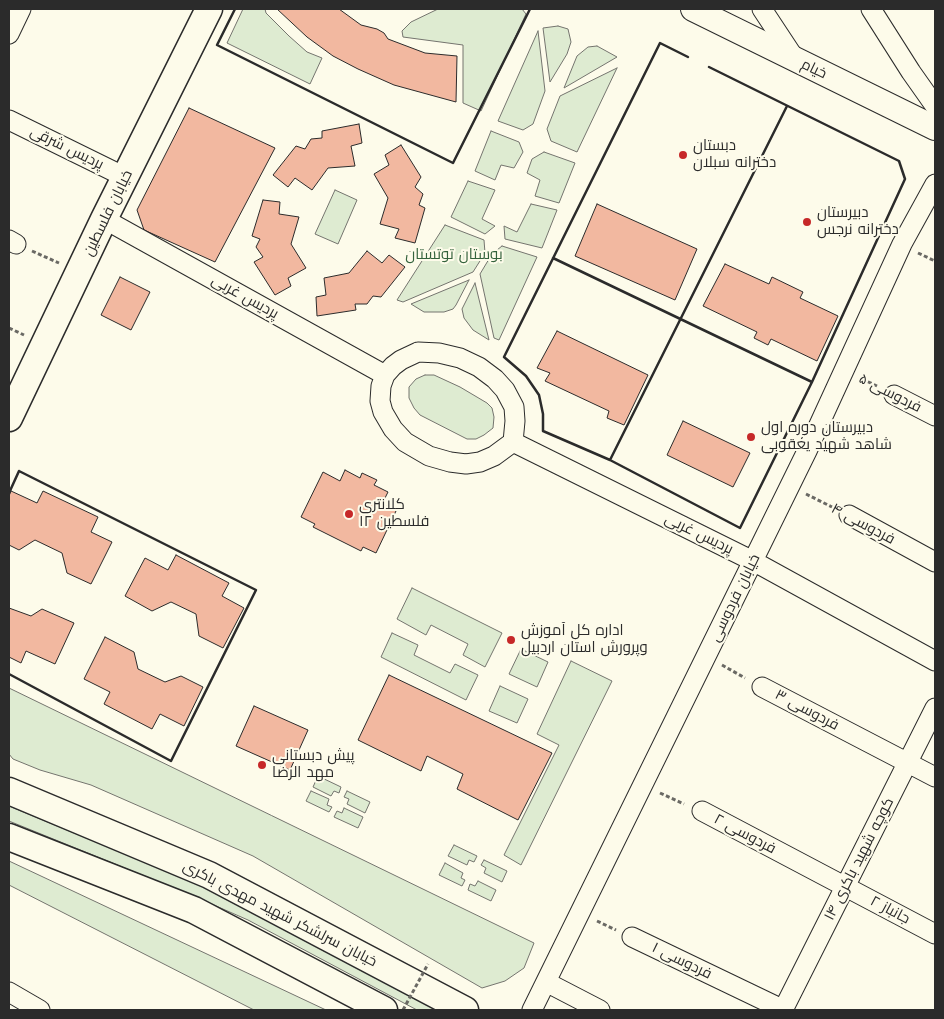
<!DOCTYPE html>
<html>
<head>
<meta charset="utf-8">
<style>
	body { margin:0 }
	#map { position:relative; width:944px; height:1019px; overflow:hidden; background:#fdfbea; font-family:"Work Sans",sans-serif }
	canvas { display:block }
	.frame { position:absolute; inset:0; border:10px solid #2b2b2b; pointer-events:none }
</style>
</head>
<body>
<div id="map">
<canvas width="944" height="1019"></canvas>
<div class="frame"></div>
</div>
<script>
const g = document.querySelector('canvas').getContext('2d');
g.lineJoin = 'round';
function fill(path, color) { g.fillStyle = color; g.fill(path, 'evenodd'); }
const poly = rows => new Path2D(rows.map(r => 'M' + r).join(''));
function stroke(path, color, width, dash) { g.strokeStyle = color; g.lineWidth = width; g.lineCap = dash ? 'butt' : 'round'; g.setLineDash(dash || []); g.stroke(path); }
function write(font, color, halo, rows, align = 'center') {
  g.font = font + ' "Work Sans",Cairo,sans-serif'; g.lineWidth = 4; g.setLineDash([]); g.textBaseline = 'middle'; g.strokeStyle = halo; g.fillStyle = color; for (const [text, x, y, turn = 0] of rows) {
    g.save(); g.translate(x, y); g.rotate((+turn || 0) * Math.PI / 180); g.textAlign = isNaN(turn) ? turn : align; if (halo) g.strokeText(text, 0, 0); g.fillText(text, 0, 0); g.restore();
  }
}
const green = poly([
	[243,9,265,9,266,13,289,36,307,52,322,58,310,84,227,43,243,9],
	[438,9,522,9,526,14,481,111,463,103,463,45,403,37,402,31,411,22,438,9],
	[558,26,568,29,571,42,567,54,550,82,543,28,558,26],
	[538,31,545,91,533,124,523,130,498,121,538,31],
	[597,46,617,57,564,88,577,56,588,47,597,46],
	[617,68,577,152,551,141,547,129,560,96,617,68],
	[491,131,519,142,523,152,514,168,501,165,495,180,475,171,491,131],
	[544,152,575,163,559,203,535,196,540,180,527,173,532,159,544,152],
	[468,181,495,190,482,219,495,226,485,234,451,217,468,181],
	[335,190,357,200,338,244,315,234,335,190],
	[531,204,557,210,542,248,505,239,504,226,517,232,531,204],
	[445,225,484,240,485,253,473,272,403,302,397,300,445,225],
	[502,246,537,257,499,340,494,338,480,274,492,254,502,246],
	[469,280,456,305,453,309,444,312,424,312,411,304,469,280],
	[475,283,489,340,473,330,464,318,462,309,475,283],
	[425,375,434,375,460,387,487,403,492,408,494,417,493,428,484,435,476,439,467,439,420,415,414,408,409,398,409,387,416,379,425,375],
	[412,588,502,633,485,667,463,655,468,644,431,625,426,635,397,619,412,588],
	[392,633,418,645,414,655,450,673,455,664,478,675,466,700,381,657,392,633],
	[521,649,548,662,537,687,509,674,521,649],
	[571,661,612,681,521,865,504,855,559,745,537,734,571,661],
	[500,686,528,699,517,723,489,711,500,686],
	[9,688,534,943,524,968,505,981,482,988,253,856,91,785,40,770,13,759,9,754,9,688],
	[318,776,341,787,339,793,334,791,331,796,313,787,318,776],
	[311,791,329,799,327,805,332,807,329,812,306,801,311,791],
	[347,791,370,802,365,813,347,804,349,799,344,797,347,791],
	[9,806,195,883,251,909,443,1010,417,1010,248,920,191,895,9,821,9,806],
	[344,808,363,817,358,828,334,817,337,811,342,813,344,808],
	[454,845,477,856,474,862,469,860,467,865,448,856,454,845],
	[484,860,507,871,502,882,484,873,486,868,481,865,484,860],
	[9,861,326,1010,254,1010,9,885,9,861],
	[445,863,463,873,461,878,465,880,462,886,439,875,445,863],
	[478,881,496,890,491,901,468,890,470,884,475,886,478,881]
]);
fill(green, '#deebd1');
stroke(green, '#74746e', 1);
const building = poly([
	[277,9,339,9,361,25,377,29,384,33,388,39,425,53,457,56,456,102,394,85,358,69,333,56,307,37,277,9],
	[189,108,275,148,215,262,144,230,137,210,189,108],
	[359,124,362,143,351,146,355,166,328,168,312,190,295,178,288,187,273,175,296,146,305,149,311,139,322,138,322,131,359,124],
	[401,145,421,177,415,187,423,194,419,205,425,208,415,243,395,238,399,229,380,224,388,198,374,174,389,165,385,155,401,145],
	[263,200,280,202,279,214,299,217,291,244,306,268,288,278,291,286,275,295,254,262,263,257,256,247,260,239,252,236,263,200],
	[597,204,697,249,675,300,575,256,597,204],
	[367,251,382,263,389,255,405,267,381,297,373,296,367,304,355,304,356,310,317,316,316,297,326,295,324,278,349,273,367,251],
	[725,264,769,284,772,277,803,292,800,298,838,316,817,361,771,339,768,345,754,338,757,332,703,306,725,264],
	[120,277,150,292,131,330,101,315,120,277],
	[557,331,648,375,624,425,607,418,609,411,545,381,550,373,537,368,557,331],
	[683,421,750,453,733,487,667,455,683,421],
	[345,470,360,478,362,473,377,480,374,485,388,492,382,504,396,511,376,553,363,547,361,551,313,527,315,524,301,517,323,472,340,481,345,470],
	[11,491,37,503,43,491,98,517,91,532,112,542,91,584,67,573,62,553,35,540,19,550,9,545,9,496,11,491],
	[176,555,229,583,222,596,244,608,223,648,199,636,196,614,171,602,152,611,125,596,145,558,168,570,176,555],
	[9,608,31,616,42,609,74,623,55,664,26,651,21,663,9,657,9,608],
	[105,637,134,652,138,669,165,682,181,676,203,687,184,726,160,714,152,729,104,704,110,692,84,679,105,637],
	[389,675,552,753,518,820,457,789,463,774,427,756,421,771,358,740,389,675],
	[254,706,308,730,290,770,236,746,254,706]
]);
fill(building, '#f2b8a0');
stroke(building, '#2b2b2b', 1);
const minor = poly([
	[762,9,795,59],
	[871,9,911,72,935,106],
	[9,34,21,9],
	[9,120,125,177],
	[104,219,385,375],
	[9,240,16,244],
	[418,352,439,353,460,358,479,367,495,379,505,390,514,407,515,421,513,442,494,456,480,462,466,464,450,462,429,456,405,442,393,429,383,412,380,401,381,386,385,375,393,366,401,360,418,352],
	[894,395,935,416],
	[513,442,753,561,935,661],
	[849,515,935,562],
	[762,687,935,777],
	[702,811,935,934],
	[632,937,784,1010],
	[546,982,600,1010],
	[9,992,40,1010],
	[532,1010,807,451,902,244,935,184],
	[783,1010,935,708]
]);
const tertiary = poly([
	[693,9,935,128]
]);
const secondary = poly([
	[9,418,104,219,209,9],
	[9,791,209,875,465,1010],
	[9,837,194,910,384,1010]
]);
stroke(minor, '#2b2b2b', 21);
stroke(tertiary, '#2b2b2b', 26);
stroke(secondary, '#2b2b2b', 29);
stroke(poly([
	[32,251,59,263],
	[918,253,935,261],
	[9,328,24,335],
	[862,379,877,386],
	[806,494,832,507],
	[722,665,745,678],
	[660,793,684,804],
	[597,921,616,930]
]), '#6a6964', 3, [4, 2.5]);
stroke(minor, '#fdfbea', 19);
stroke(tertiary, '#fdfbea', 24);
stroke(secondary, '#fdfbea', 26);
stroke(poly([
	[403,1010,428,964]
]), '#6a6964', 3, [4, 2.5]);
stroke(poly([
	[235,9,217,45,453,163,530,9],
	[688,57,660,43,504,357,526,376,539,395,543,414,543,431,610,460,740,528,812,382,905,179,899,161,709,67],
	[553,258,812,382],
	[610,460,787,106],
	[9,493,19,471,256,590,171,761,9,674]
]), '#2b2b2b', 2.5);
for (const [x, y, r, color] of [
	[683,155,5,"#c62828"],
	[807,222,5,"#c62828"],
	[751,437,5,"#c62828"],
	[349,514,5,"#c62828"],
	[511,640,5,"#c62828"],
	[262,765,5,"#c62828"]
]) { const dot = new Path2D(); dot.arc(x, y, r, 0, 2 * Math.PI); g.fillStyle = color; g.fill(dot); stroke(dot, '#fdfbea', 2); }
write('15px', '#2b2b2b', '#fdfbea', [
	["خیام",814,69,26],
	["پردیس شرقی",67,148,26],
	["خیابان فلسطین",108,213,-64],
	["پردیس غربی",245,297,29],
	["فردوسی ۵",890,393,27],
	["فردوسی ۴",863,524,28],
	["پردیس غربی",699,534,26],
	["خیابان فردوسی",735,598,-64],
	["فردوسی ۳",807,710,28],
	["فردوسی ۲",745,834,28],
	["کوچه شهید باکری ۱۴",859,859,-63],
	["جانباز ۲",890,910,28],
	["خیابان سرلشکر شهید مهدی باکری",280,914,27],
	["فردوسی ۱",682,961,26]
]);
write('15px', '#2b2b2b', '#fdfbea', [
	["دبستان",693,146],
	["دخترانه سبلان",693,163],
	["دبیرستان",817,213],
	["دخترانه نرجس",817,230],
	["دبیرستان دوره اول",761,428],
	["شاهد شهید یعقوبی",761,445],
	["کلانتری",359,505],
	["۱۲ فلسطین",359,522],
	["اداره کل آموزش",521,631],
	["وپرورش استان اردبیل",521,648],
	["پیش دبستانی",272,756],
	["مهد الرضا",272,773]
], 'left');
write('15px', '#34623c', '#fdfbea', [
	["بوستان توتستان",454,255]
]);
</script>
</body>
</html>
